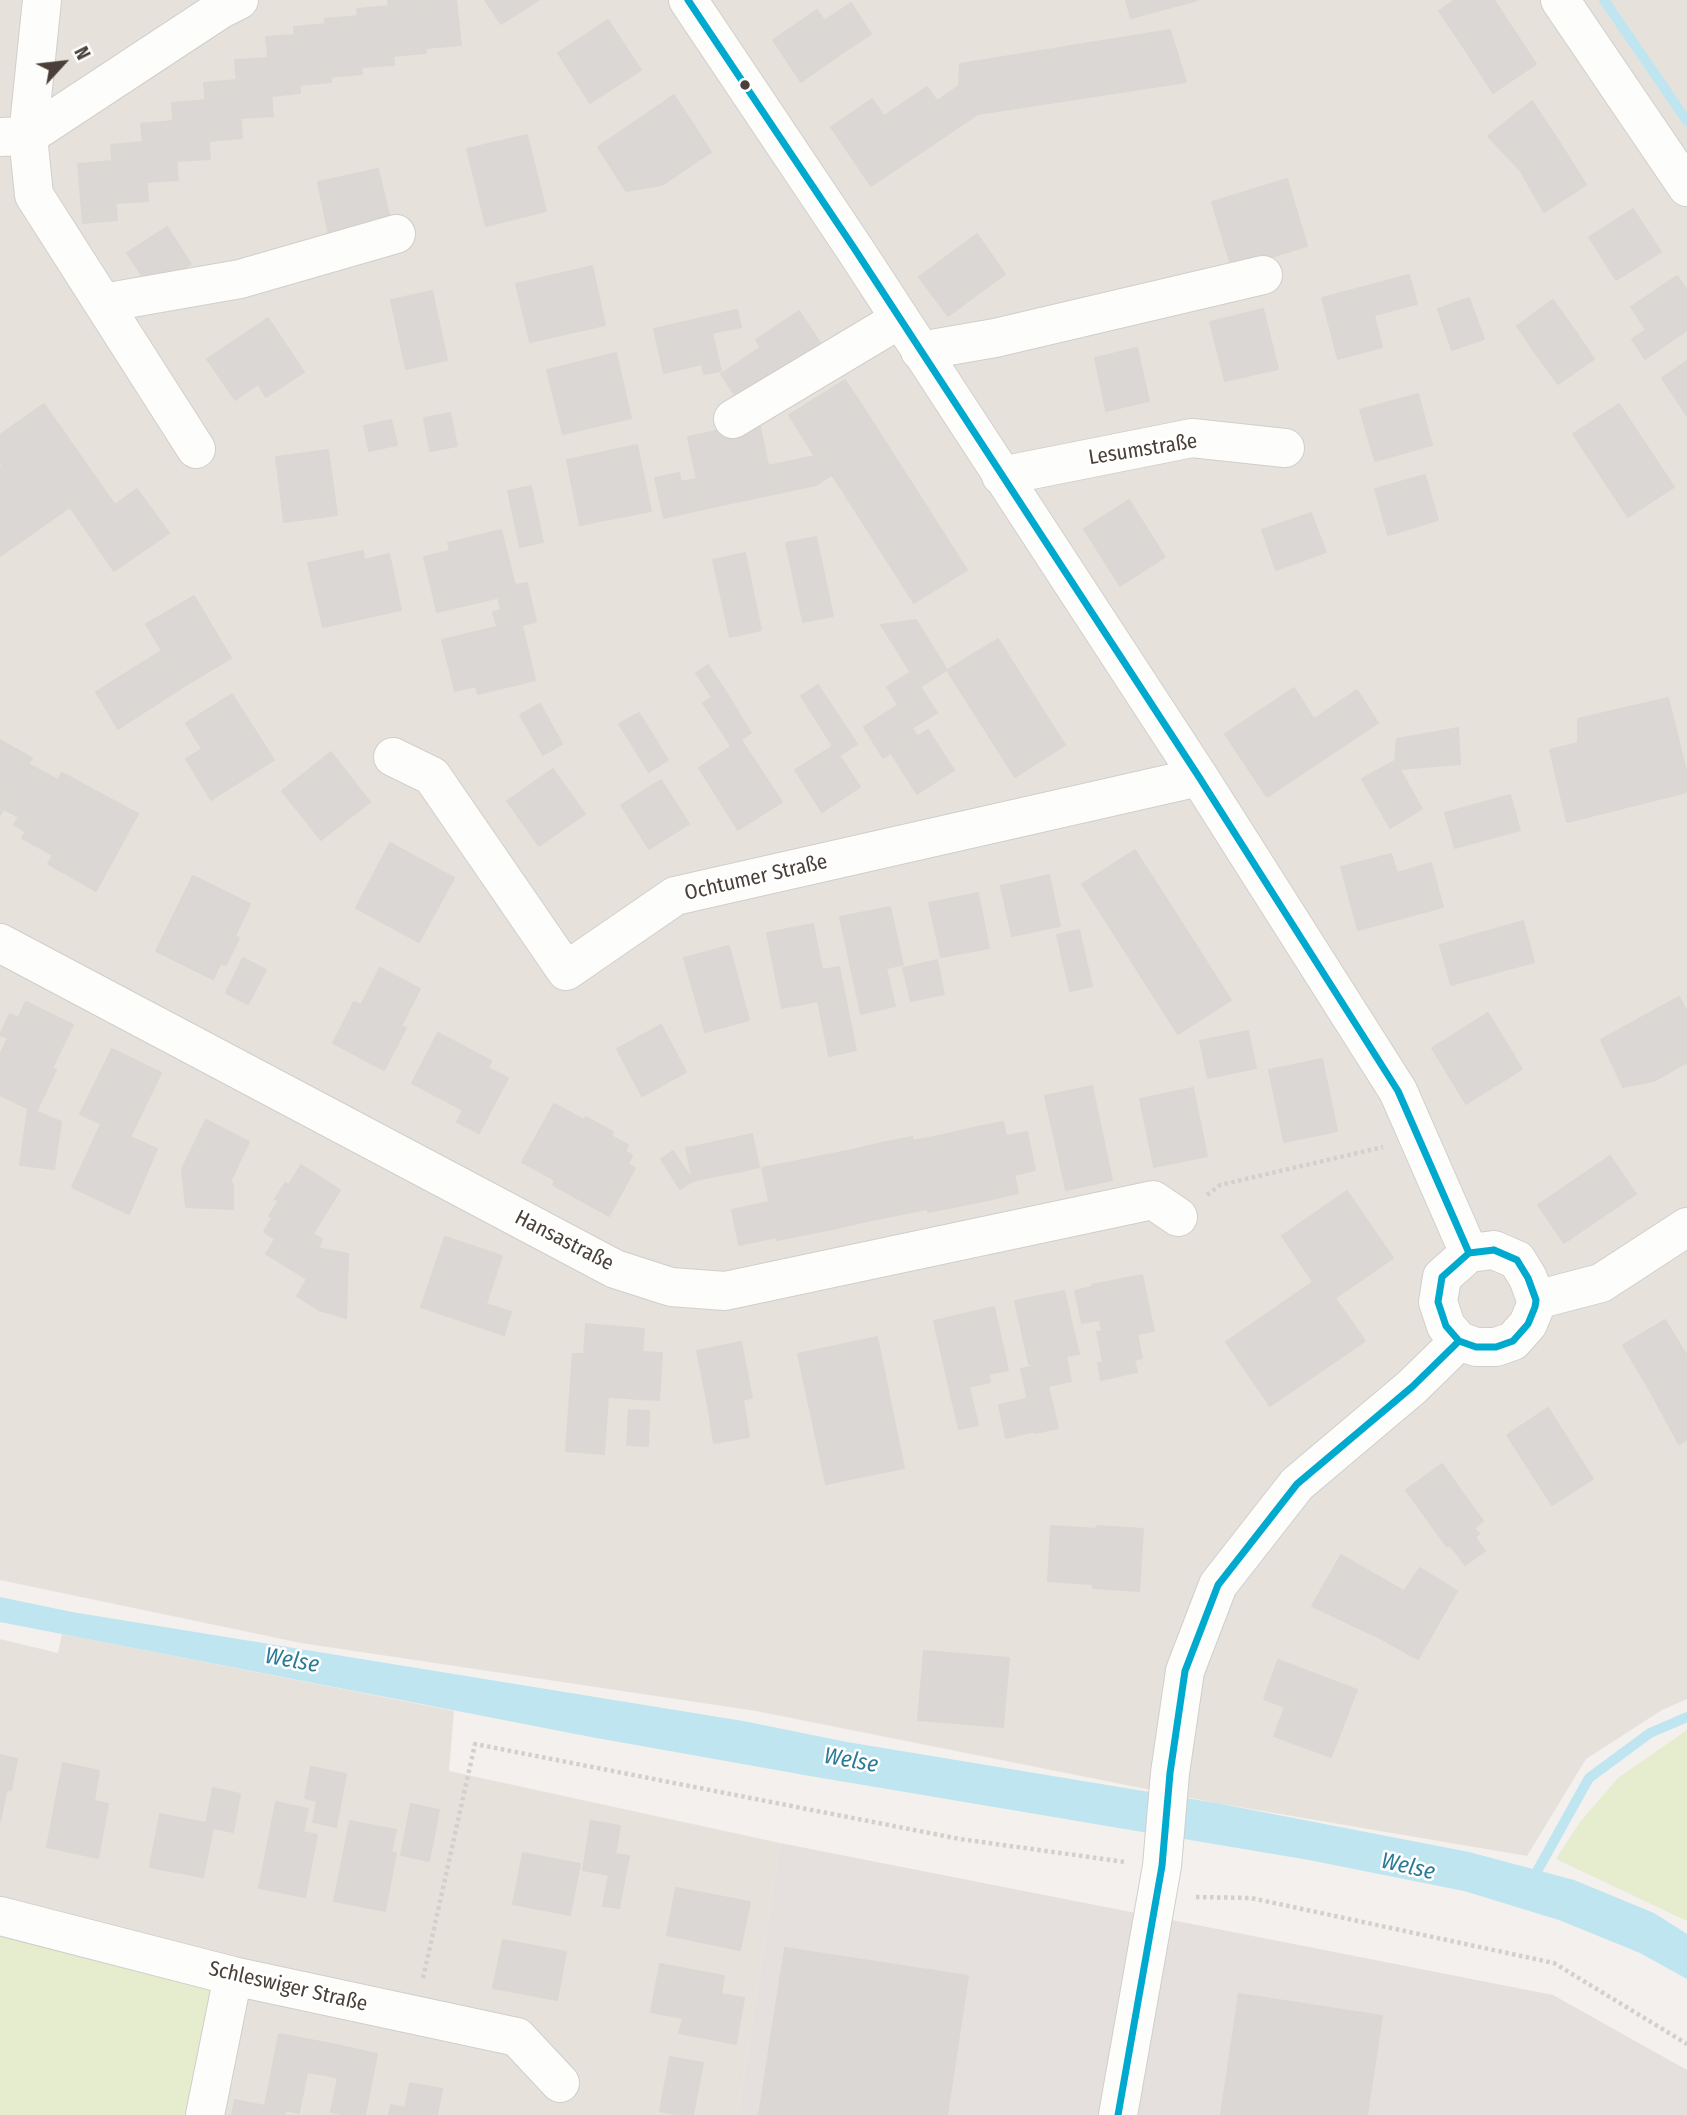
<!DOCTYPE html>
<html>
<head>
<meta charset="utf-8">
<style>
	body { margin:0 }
	#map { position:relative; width:1687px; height:2115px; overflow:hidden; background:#f3f0ed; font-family:"Fira Sans Condensed",sans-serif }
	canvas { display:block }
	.north { position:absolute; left:28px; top:28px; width:70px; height:70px; -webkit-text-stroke:5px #fff; paint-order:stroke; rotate:63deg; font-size:19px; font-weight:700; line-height:28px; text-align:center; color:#4a4039 }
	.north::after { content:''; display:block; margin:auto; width:24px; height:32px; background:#4a4039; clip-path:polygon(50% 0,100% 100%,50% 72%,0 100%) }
</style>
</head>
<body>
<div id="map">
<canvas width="1687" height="2115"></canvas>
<div class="north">N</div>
</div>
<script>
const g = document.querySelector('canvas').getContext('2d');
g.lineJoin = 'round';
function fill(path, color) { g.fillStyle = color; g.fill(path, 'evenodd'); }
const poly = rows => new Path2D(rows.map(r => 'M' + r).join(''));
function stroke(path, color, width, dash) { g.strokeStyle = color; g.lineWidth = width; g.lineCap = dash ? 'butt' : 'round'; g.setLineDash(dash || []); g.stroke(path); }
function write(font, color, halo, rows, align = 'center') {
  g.font = font + ' "Fira Sans Condensed",sans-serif'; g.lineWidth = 5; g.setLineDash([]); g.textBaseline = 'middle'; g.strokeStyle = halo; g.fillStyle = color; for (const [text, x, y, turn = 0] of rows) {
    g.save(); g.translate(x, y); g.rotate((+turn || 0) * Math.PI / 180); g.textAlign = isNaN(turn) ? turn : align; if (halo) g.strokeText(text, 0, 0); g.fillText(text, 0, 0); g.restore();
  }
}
fill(poly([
	[0,0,1687,0,1687,1699,1662,1710,1586,1759,1527,1856,1216,1803,756,1711,301,1643,0,1580],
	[62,1634,454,1711,449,1771,780,1843,738,2115,0,2115,0,1639,58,1653]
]), '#e7e1db');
fill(poly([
	[780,1843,1553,1995,1687,2070,1687,2115,738,2115]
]), '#e5e0dd');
fill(poly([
	[1687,1730,1687,1921,1556,1859,1580,1822,1618,1778],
	[0,1926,221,1983,192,2115,0,2115]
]), '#e6ecce');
fill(poly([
	[0,1597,72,1612,743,1721,847,1742,1216,1803,1469,1852,1574,1880,1654,1913,1687,1934,1687,1979,1640,1953,1559,1920,1464,1891,1309,1860,810,1776,591,1737,0,1622]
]), '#bfe5f0');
stroke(poly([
	[1604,0,1687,121],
	[1531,1882,1589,1778,1650,1733,1687,1717]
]), '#bfe5f0', 10);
const building = poly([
	[388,0,422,0,426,53,393,56,388,0],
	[422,0,456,0,461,45,426,48,422,0],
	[485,0,539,0,501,24,485,0],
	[1126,0,1198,0,1131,18,1126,0],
	[1455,0,1494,0,1509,23,1466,51,1439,11,1455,0],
	[851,3,871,34,845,51,824,21,851,3],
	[389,6,394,65,362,67,357,9,389,6],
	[817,10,845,51,801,82,773,40,817,10],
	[358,16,362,74,330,77,325,19,358,16],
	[608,20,641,70,590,103,558,53,608,20],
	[1509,23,1536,64,1493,93,1466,51,1509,23],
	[326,24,331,82,299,85,294,27,326,24],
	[1170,30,1186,82,978,114,959,86,960,64,1170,30],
	[295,35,300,93,272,96,266,37,295,35],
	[268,58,273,116,240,118,235,60,268,58],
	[237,80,242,138,209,141,204,83,237,80],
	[959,86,978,114,871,186,831,127,872,99,884,116,927,87,937,101,959,86],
	[674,95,711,152,662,185,626,191,598,147,674,95],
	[205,100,210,159,177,161,172,103,205,100],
	[1532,101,1560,143,1520,170,1488,136,1532,101],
	[173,121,178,180,147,182,141,124,173,121],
	[527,135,546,211,486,226,467,149,527,135],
	[143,142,148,201,116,203,111,145,143,142],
	[1560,143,1586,185,1544,212,1520,170,1560,143],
	[112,161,117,220,83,223,78,164,112,161],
	[378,169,391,223,329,236,318,182,378,169],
	[1287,179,1307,246,1232,269,1212,202,1287,179],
	[1633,209,1661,252,1616,280,1589,237,1633,209],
	[167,227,191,264,151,289,127,253,167,227],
	[977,234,1005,274,948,316,919,277,977,234],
	[592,266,605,325,530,342,516,284,592,266],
	[1409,275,1417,304,1374,315,1382,347,1338,359,1322,298,1409,275],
	[1677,276,1687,290,1687,330,1645,359,1632,339,1646,330,1631,307,1677,276],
	[432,291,447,360,406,369,391,300,432,291],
	[1469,298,1484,339,1452,350,1438,309,1469,298],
	[1553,300,1576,332,1538,357,1517,326,1553,300],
	[1263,309,1278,369,1225,381,1210,322,1263,309],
	[737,310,741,327,712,333,721,371,704,374,702,364,664,373,654,329,737,310],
	[799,311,825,350,782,379,756,340,799,311],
	[268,318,304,372,266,397,258,384,235,400,207,359,268,318],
	[1576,332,1594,359,1558,384,1538,357,1576,332],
	[761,347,782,379,742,406,721,374,761,347],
	[1137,348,1149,401,1106,411,1095,358,1137,348],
	[616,353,631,418,563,434,547,370,616,353],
	[1687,361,1687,416,1662,378,1687,361],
	[845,380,876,427,819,463,789,415,845,380],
	[1418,394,1432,445,1375,461,1360,410,1418,394],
	[44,404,115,505,137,489,169,533,114,571,70,507,0,556,0,467,3,465,0,462,0,435,44,404],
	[1619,404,1674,487,1628,517,1573,434,1619,404],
	[450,413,457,446,430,451,424,418,450,413],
	[391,420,397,445,369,451,364,426,391,420],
	[759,422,774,494,703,509,688,437,759,422],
	[876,427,895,457,842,490,823,461,876,427],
	[637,445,651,511,580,525,567,460,637,445],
	[328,450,337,515,284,522,276,457,328,450],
	[815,456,819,463,823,461,832,475,816,485,774,494,768,466,815,456],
	[895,457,967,570,914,603,842,490,895,457],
	[679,473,681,482,696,479,703,509,664,518,655,478,679,473],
	[1425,475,1438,520,1388,535,1375,489,1425,475],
	[531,486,543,542,520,547,508,491,531,486],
	[1129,500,1165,557,1120,586,1084,529,1129,500],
	[1311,513,1326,552,1276,570,1262,530,1311,513],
	[501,530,517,593,437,612,424,557,450,551,448,543,501,530],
	[816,537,833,616,803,622,786,543,816,537],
	[363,551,364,560,389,554,401,610,323,627,308,563,363,551],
	[745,553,761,630,730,637,713,560,745,553],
	[527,583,536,622,522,625,521,621,497,626,493,612,501,610,498,597,517,593,515,585,527,583],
	[194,596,231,658,183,687,146,624,194,596],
	[916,620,947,670,920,687,881,625,916,620],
	[521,621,535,680,478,694,476,686,455,691,442,640,521,621],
	[998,639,1065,745,1015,777,947,670,998,639],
	[161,651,183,687,118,729,96,692,161,651],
	[708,665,724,689,712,697,696,673,708,665],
	[911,672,937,713,912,728,887,687,911,672],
	[818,685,857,744,839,756,801,696,818,685],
	[1294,688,1314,719,1357,690,1378,723,1267,797,1225,734,1294,688],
	[724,689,751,733,731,746,703,703,724,689],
	[232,694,274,760,211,800,186,759,202,749,186,723,232,694],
	[1668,698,1687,774,1687,792,1567,822,1550,750,1578,743,1578,719,1668,698],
	[540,704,562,744,543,755,520,715,540,704],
	[898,705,917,736,883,758,864,727,898,705],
	[639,713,668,760,649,772,619,724,639,713],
	[1458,728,1460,764,1400,769,1395,761,1397,739,1458,728],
	[928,730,954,770,917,794,891,753,928,730],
	[0,740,32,758,0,815,0,740],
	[741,740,782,802,738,830,699,768,741,740],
	[833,746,860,787,822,812,795,770,833,746],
	[331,752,370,802,321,840,282,791,331,752],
	[1395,761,1422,809,1390,828,1362,779,1395,761],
	[28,764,58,780,62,773,90,788,53,855,22,838,26,832,14,825,19,817,4,809,28,764],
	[553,769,585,814,539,846,507,801,553,769],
	[661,780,689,824,649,849,621,805,661,780],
	[90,788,138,814,96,891,48,864,90,788],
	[1510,795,1520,830,1455,848,1445,813,1510,795],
	[390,843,454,878,419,942,356,908,390,843],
	[1135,850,1231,1000,1178,1034,1082,884,1135,850],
	[1391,854,1397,873,1431,863,1443,907,1358,930,1341,867,1391,854],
	[1049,875,1060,926,1012,936,1001,886,1049,875],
	[193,876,250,904,235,936,239,938,226,965,221,963,213,979,156,951,193,876],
	[978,893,989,948,941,957,929,903,978,893],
	[890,907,903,965,886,968,895,1006,861,1014,840,917,890,907],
	[1523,921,1534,962,1451,985,1440,945,1523,921],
	[813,924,828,999,782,1008,767,933,813,924],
	[1079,930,1092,986,1070,991,1057,935,1079,930],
	[729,946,749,1020,705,1032,684,958,729,946],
	[243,958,266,970,248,1004,226,993,243,958],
	[937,960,944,994,911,1001,903,968,937,960],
	[839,967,856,1050,829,1056,818,1001,828,999,822,970,839,967],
	[380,968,420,989,401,1026,406,1028,384,1070,333,1043,354,1002,361,1005,380,968],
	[1679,997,1687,1012,1687,1062,1654,1081,1623,1087,1601,1040,1679,997],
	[26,1002,73,1025,52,1068,56,1070,37,1110,28,1106,27,1108,0,1095,0,1055,8,1038,0,1035,10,1014,18,1018,26,1002],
	[1488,1013,1522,1069,1466,1104,1432,1048,1488,1013],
	[661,1025,686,1072,642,1096,617,1049,661,1025],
	[1248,1031,1256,1068,1208,1078,1200,1041,1248,1031],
	[438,1033,491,1061,488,1068,508,1078,479,1133,457,1122,463,1110,412,1083,438,1033],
	[112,1049,161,1073,130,1137,80,1114,112,1049],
	[1322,1059,1337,1131,1284,1142,1269,1070,1322,1059],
	[1092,1086,1112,1180,1066,1190,1045,1096,1092,1086],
	[1193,1088,1207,1156,1154,1167,1140,1099,1193,1088],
	[554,1104,584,1120,586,1117,613,1132,611,1136,628,1145,625,1151,632,1155,628,1164,635,1168,609,1216,553,1185,555,1180,522,1162,554,1104],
	[28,1108,61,1122,54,1169,20,1165,28,1108],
	[206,1120,249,1142,230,1182,233,1184,233,1209,186,1207,182,1169,206,1120],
	[1003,1122,1018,1193,988,1200,973,1128,1003,1122],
	[101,1124,157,1149,129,1214,72,1187,101,1124],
	[973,1128,988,1200,958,1206,943,1135,973,1128],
	[1027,1132,1035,1170,1014,1175,1006,1136,1027,1132],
	[752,1134,759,1167,743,1171,735,1138,752,1134],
	[943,1135,958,1206,928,1212,913,1141,943,1135],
	[912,1137,927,1209,897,1215,882,1143,912,1137],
	[735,1138,743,1171,726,1174,719,1141,735,1138],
	[719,1141,726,1174,710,1177,702,1145,719,1141],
	[882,1143,897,1215,867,1221,852,1150,882,1143],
	[702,1145,710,1177,693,1181,686,1148,702,1145],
	[852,1150,867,1221,837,1228,822,1156,852,1150],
	[673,1151,693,1181,680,1189,661,1159,673,1151],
	[822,1156,837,1228,807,1234,792,1162,822,1156],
	[1610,1156,1636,1194,1564,1243,1538,1205,1610,1156],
	[792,1162,807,1234,777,1240,762,1168,792,1162],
	[301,1165,340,1190,313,1234,322,1239,318,1248,348,1254,346,1318,319,1310,297,1296,307,1279,266,1254,275,1239,264,1232,272,1218,269,1216,279,1201,275,1199,285,1183,289,1185,301,1165],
	[1347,1191,1393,1258,1335,1298,1365,1341,1270,1406,1226,1342,1313,1282,1282,1236,1347,1191],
	[769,1202,777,1237,758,1241,750,1206,769,1202],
	[750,1206,758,1241,739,1245,732,1210,750,1206],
	[445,1237,502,1256,486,1304,511,1312,504,1335,421,1307,445,1237],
	[1142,1275,1154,1331,1137,1334,1142,1358,1134,1360,1137,1372,1101,1380,1098,1363,1103,1362,1097,1332,1102,1331,1092,1285,1142,1275],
	[1092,1287,1099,1320,1082,1323,1075,1291,1092,1287],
	[1064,1291,1079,1354,1066,1356,1071,1381,1048,1386,1058,1428,1035,1433,1021,1369,1033,1366,1033,1364,1029,1364,1015,1301,1064,1291],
	[994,1307,1008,1370,989,1374,990,1382,950,1391,934,1321,994,1307],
	[1665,1320,1687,1356,1687,1368,1649,1389,1623,1345,1665,1320],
	[586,1324,644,1329,639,1399,570,1394,573,1354,584,1354,586,1324],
	[877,1337,904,1468,826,1484,798,1354,877,1337],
	[741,1342,752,1398,708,1406,697,1351,741,1342],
	[643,1352,662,1353,659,1400,639,1399,643,1352],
	[1687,1368,1687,1439,1679,1444,1649,1389,1687,1368],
	[969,1387,978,1425,959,1429,950,1391,969,1387],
	[570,1394,608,1397,604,1454,566,1451,570,1394],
	[1027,1399,1035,1431,1006,1438,999,1405,1027,1399],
	[743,1400,749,1437,714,1443,708,1406,743,1400],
	[1548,1408,1593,1479,1552,1505,1507,1435,1548,1408],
	[629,1410,649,1411,648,1446,627,1445,629,1410],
	[1442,1464,1483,1521,1474,1528,1479,1534,1475,1537,1485,1551,1465,1565,1450,1545,1447,1547,1406,1490,1442,1464],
	[1051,1526,1098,1529,1097,1526,1143,1529,1139,1591,1093,1588,1093,1584,1048,1581,1051,1526],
	[1341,1555,1404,1591,1380,1638,1312,1606,1341,1555],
	[1420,1568,1457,1591,1418,1659,1380,1638,1404,1591,1420,1568],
	[924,1651,1009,1658,1003,1727,918,1720,924,1651],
	[1278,1660,1357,1690,1331,1757,1274,1736,1285,1707,1264,1699,1278,1660],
	[0,1755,17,1759,11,1790,7,1789,0,1821,0,1755],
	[63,1763,99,1771,94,1801,108,1804,98,1858,47,1847,63,1763],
	[311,1767,346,1774,336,1827,313,1822,317,1801,305,1798,311,1767],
	[213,1788,240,1794,233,1832,213,1828,203,1877,150,1867,160,1814,206,1823,213,1788],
	[276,1802,308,1809,303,1832,317,1835,305,1897,259,1888,276,1802],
	[411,1804,439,1810,429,1861,401,1855,411,1804],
	[350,1821,396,1830,391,1852,396,1853,385,1911,334,1901,350,1821],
	[591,1821,620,1826,615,1854,629,1856,619,1908,603,1906,609,1875,583,1870,591,1821],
	[523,1853,580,1864,570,1915,513,1904,523,1853],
	[676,1888,750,1902,740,1950,667,1935,676,1888],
	[503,1940,566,1952,557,2000,493,1988,503,1940],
	[785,1948,968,1976,947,2115,759,2115,785,1948],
	[660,1964,724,1976,721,1994,744,1998,736,2044,679,2033,683,2018,651,2012,660,1964],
	[1239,1994,1382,2016,1367,2115,1221,2115,1239,1994],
	[279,2034,332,2044,326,2075,307,2072,299,2113,265,2106,279,2034],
	[332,2044,377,2054,365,2115,346,2115,331,2112,338,2078,326,2075,332,2044],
	[670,2057,703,2063,693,2115,680,2115,660,2111,670,2057],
	[410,2083,442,2089,437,2115,389,2115,391,2105,405,2108,410,2083],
	[235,2100,285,2110,285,2115,232,2115,235,2100]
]);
fill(building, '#dbd7d4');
stroke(building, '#dbd7d3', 2);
const minor = poly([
	[42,0,28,136,34,195,196,449],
	[688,0,854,248,1199,777,1398,1091,1469,1253],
	[1560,0,1687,187],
	[0,137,28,136,221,9,239,0],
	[103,303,240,279,396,234],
	[920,351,995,338,1263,275],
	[733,419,900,319],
	[1001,476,1192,438,1285,448],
	[393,757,432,776,566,971,675,896,1199,777],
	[0,943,615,1269,671,1287,725,1291,1153,1200,1178,1217],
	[1494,1250,1517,1260,1528,1278,1536,1300,1535,1307,1528,1324,1513,1341,1496,1347,1476,1347,1459,1341,1446,1326,1438,1302,1442,1277,1469,1253,1494,1250],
	[1536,1300,1601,1283,1687,1227],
	[0,1916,233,1976,517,2037,560,2083],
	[205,2115,233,1976],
	[1118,2115,1162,1866,1170,1773,1185,1671,1218,1585,1297,1484,1412,1387,1459,1341]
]);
stroke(minor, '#d1cecb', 40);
stroke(poly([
	[1207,1195,1220,1185,1383,1147],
	[1196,1897,1251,1898,1554,1963,1687,2044],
	[423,1978,475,1744,960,1839,1125,1862]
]), '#d3d0cc', 4.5, [3.5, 3.5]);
stroke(minor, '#fdfdfc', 38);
stroke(poly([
	[688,0,854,248,1199,777,1398,1091,1469,1253],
	[1494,1250,1517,1260,1528,1278,1536,1300,1535,1307,1528,1324,1513,1341,1496,1347,1476,1347,1459,1341,1446,1326,1438,1302,1442,1277,1469,1253,1494,1250],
	[1118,2115,1162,1866,1170,1773,1185,1671,1218,1585,1297,1484,1412,1387,1459,1341]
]), '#00a9ce', 7);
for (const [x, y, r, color] of [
	[745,85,6,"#4a4039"]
]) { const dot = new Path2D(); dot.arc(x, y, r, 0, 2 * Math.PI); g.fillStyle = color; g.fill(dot); stroke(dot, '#fff', 2.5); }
write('21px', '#4a4039', '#fff', [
	["Lesumstraße",1143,450,-9],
	["Ochtumer Straße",756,878,-13],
	["Hansastraße",564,1241,27],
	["Schleswiger Straße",288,1987,13]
]);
write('italic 23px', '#2b7b96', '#fff', [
	["Welse",292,1661,10],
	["Welse",851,1761,10],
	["Welse",1408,1867,13]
]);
</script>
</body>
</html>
